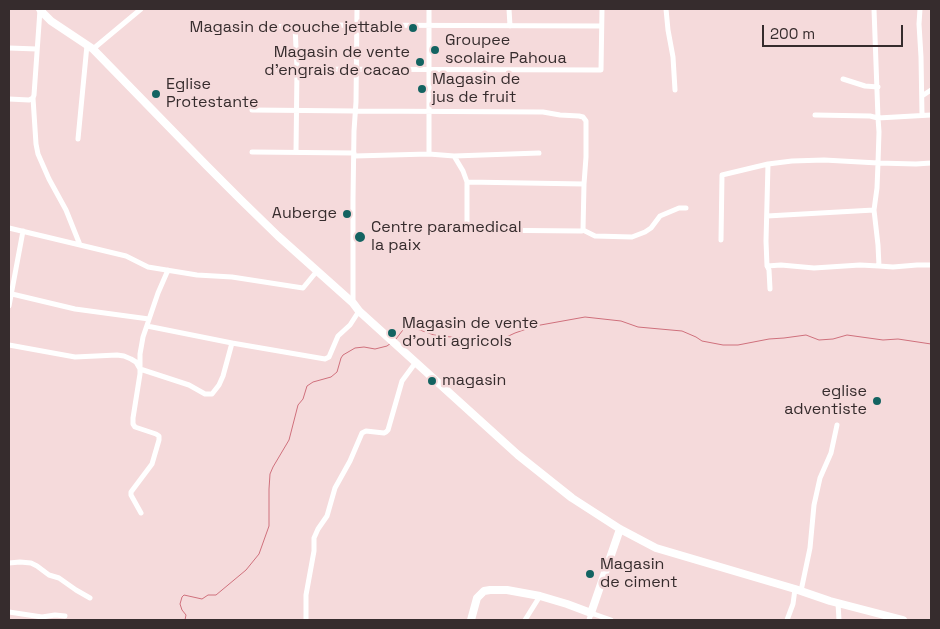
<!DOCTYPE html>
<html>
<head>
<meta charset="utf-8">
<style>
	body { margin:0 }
	#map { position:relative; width:940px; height:629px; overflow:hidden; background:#f5dadb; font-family:"Space Grotesk",sans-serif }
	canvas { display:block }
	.frame { position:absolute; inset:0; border:10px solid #362c2d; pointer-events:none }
	.scale { position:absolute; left:762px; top:25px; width:141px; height:22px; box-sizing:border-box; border:2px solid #362c2d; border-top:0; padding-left:6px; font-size:15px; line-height:18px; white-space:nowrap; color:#362c2d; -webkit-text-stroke:4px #f5dadb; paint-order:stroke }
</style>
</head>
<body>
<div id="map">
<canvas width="940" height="629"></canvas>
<div class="frame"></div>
<div class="scale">200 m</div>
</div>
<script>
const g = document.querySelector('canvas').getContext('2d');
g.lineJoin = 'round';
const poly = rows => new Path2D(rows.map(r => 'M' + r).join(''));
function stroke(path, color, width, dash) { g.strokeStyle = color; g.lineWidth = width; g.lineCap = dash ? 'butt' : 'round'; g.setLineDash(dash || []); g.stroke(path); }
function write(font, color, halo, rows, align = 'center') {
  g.font = font + ' "Space Grotesk",sans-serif'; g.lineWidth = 5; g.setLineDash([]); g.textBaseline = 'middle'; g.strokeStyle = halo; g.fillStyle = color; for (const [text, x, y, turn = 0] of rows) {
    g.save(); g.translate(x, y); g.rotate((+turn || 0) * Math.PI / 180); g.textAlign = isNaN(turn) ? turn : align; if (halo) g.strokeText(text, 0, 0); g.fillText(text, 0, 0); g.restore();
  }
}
stroke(poly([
	[396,339,406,326,420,330,434,335,468,339,474,343,482,344,502,339,515,333,535,326,585,317,621,321,638,327,682,331,696,337,702,341,723,345,738,345,769,339,784,338,806,335,819,340,833,339,847,335,883,340,898,339,931,344],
	[185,620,186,615,182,610,180,604,182,597,184,595,202,599,208,595,216,595,246,570,259,554,269,526,269,489,270,474,273,467,289,440,298,405,303,399,307,386,313,382,331,377,337,372,341,358,343,355,355,348,364,347,375,349,387,346,391,343]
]), '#cf707c', 1);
stroke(poly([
	[509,9,510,26],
	[666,9,668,30,673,57,675,90],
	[874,9,878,118,931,115],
	[920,9,919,24,921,57,922,115],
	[40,10,34,95,33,98,36,144,38,154,49,179,66,210,80,245],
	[295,26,297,69,296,152],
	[266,27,318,25,601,26],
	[9,48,37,49],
	[93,49,141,9],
	[268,69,601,70,602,9],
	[843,79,865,86,878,87],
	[922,96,931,90],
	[9,99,29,100,33,98],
	[252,110,355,111,543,112,560,115,579,116,583,117,586,121,586,157,584,184,467,182,463,171,454,156,429,154,354,156],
	[815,115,870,116,878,118,879,132,878,163,916,164,931,163],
	[78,139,87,45],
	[252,152,354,153],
	[429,154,429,9],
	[454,156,539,153],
	[467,182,467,225,468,228,471,230,582,231,583,230,595,236,632,237,645,232,651,228,660,216,679,208,686,208],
	[767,216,874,210],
	[9,228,126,256,148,267,197,275,232,277,303,288,317,271],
	[583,230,584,184],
	[721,240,722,175,768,164],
	[767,266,781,265,814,268,860,265,879,266,878,245,874,210,877,188,878,163,824,160,792,161,768,164,766,241,767,266,769,270,770,289],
	[879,266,893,267,917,265,931,265],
	[12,294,75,309,149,319],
	[353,303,353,199,354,131,356,102,357,9],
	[9,306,23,231],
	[147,326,232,343,325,359,329,357,338,336,350,325,359,311],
	[9,345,75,357,117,355,124,356,131,359,136,362,140,369,189,385,205,394,212,394,219,385,223,376,232,343],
	[141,513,131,495,131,492,152,464,159,440,159,436,156,434,135,427,133,424,133,418,140,374,140,354,143,337,158,293,168,270],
	[9,563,20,562,31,563,37,566,49,575,59,578,76,590,90,598],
	[801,591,810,548,814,505,820,478,831,453,837,425],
	[838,603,839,620],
	[9,612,42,617,55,615,65,616],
	[306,620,306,595,314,551,314,538,318,529,327,516,335,488,350,461,362,433,366,431,384,433,386,432,388,430,402,381,416,362],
	[525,620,540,596],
	[589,620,591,613,611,620],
	[787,620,793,604,795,589]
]), '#fff', 5);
stroke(poly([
	[40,9,43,13,51,21,93,49,207,166,241,200,278,236,353,303,359,311,518,455,572,498,620,529,656,548,795,589,830,601,903,620],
	[471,620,477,598,484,591,490,590,507,590,540,596,567,604,591,613,620,529]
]), '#fff', 8);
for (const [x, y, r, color] of [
	[413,28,5,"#136361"],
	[435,50,5,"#136361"],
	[420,62,5,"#136361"],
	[422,89,5,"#136361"],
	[156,94,5,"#136361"],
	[347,214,5,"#136361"],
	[360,237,6,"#136361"],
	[392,333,5,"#136361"],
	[432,381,5,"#136361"],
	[877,401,5,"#136361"],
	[590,574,5,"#136361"]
]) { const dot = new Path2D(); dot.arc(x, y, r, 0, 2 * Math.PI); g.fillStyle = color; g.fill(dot); stroke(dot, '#f5dadb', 2); }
write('16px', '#362c2d', '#f5dadb', [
	["Magasin de couche jettable",403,28,"right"],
	["Groupee",445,41],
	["scolaire Pahoua",445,59],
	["Magasin de vente",410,53,"right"],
	["d'engrais de cacao",410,71,"right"],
	["Magasin de",432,80],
	["jus de fruit",432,98],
	["Eglise",166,85],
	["Protestante",166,103],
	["Auberge",337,214,"right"],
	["Centre paramedical",371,228],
	["la paix",371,246],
	["Magasin de vente",402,324],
	["d'outi agricols",402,342],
	["magasin",442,381],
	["eglise",867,392,"right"],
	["adventiste",867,410,"right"],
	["Magasin",600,565],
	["de ciment",600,583]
], 'left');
</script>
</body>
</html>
